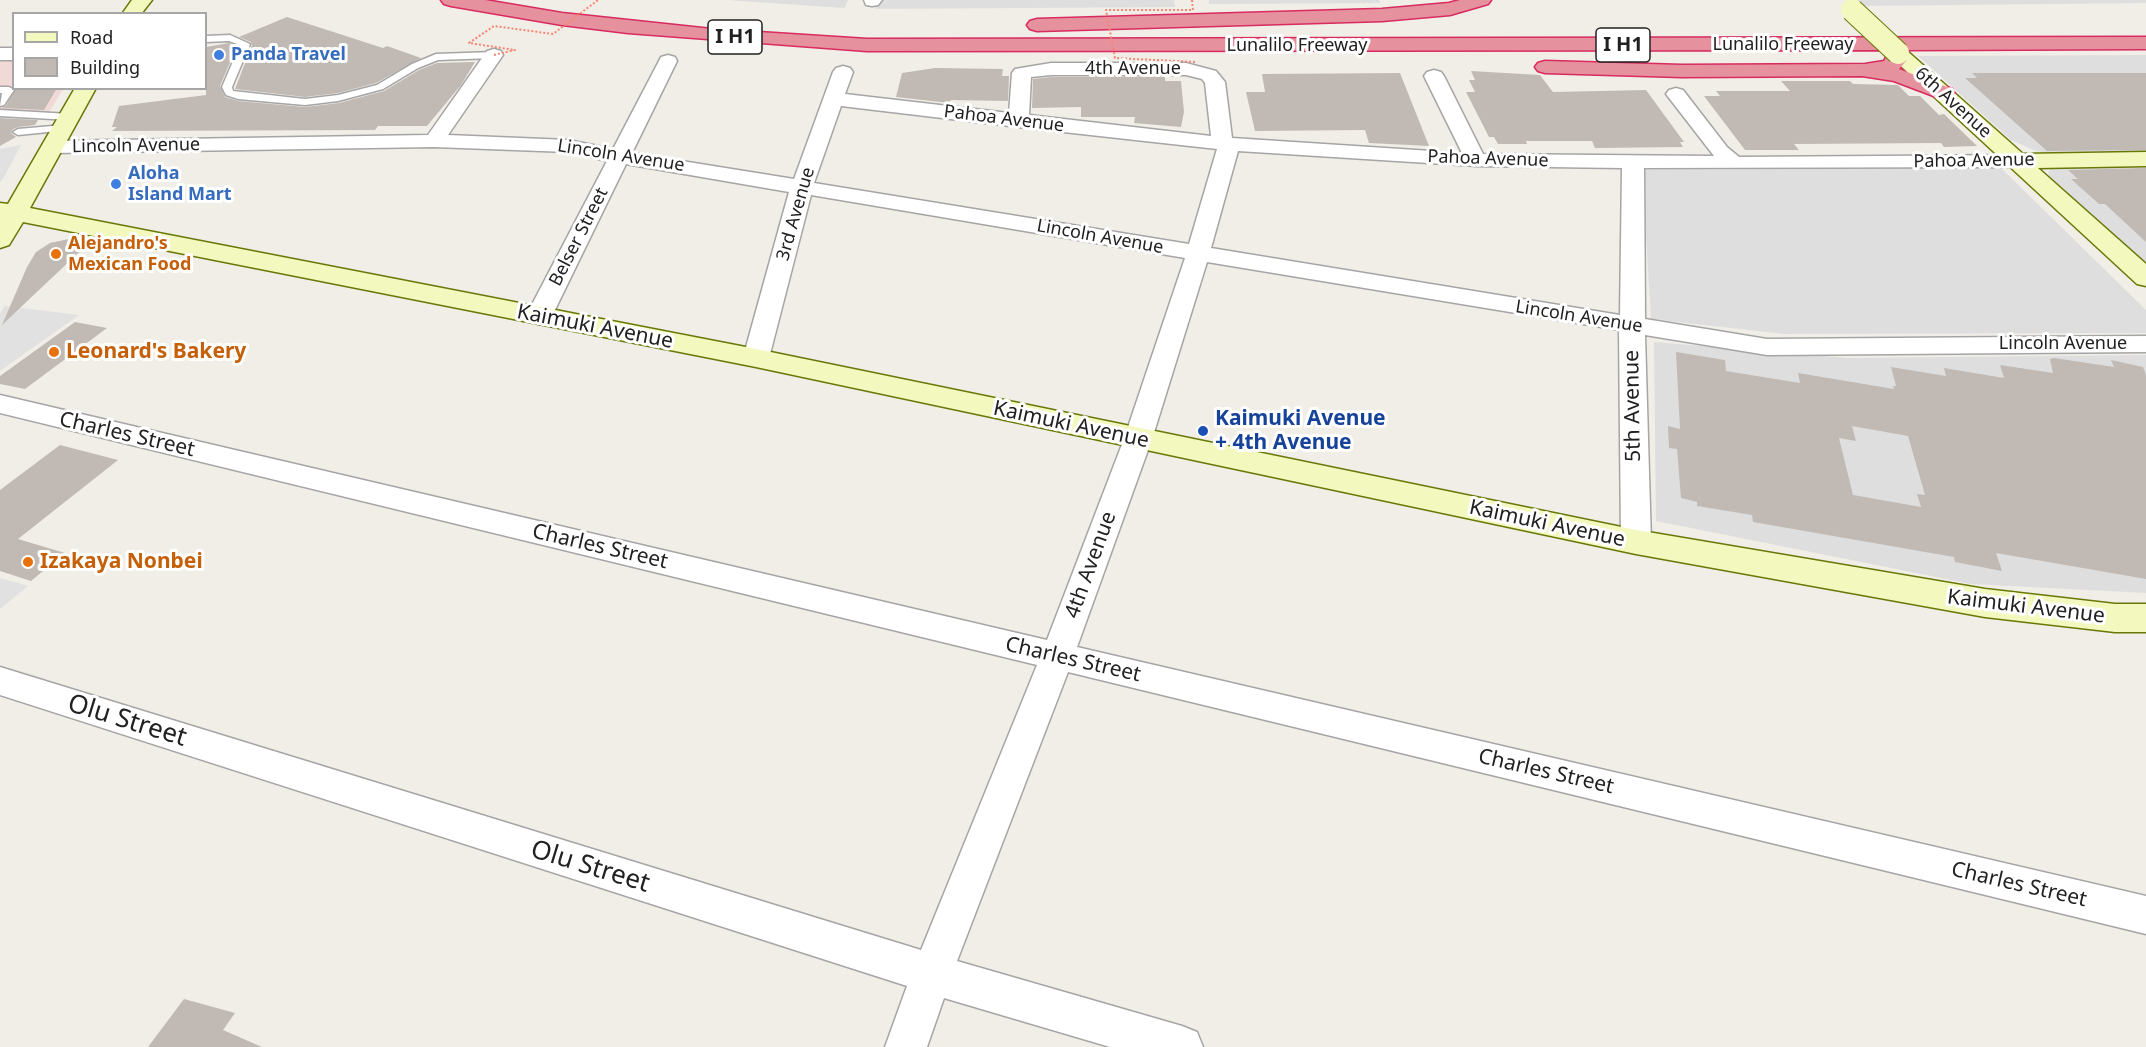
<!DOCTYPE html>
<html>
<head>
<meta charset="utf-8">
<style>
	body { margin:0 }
	#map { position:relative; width:2146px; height:1047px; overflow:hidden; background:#f1eee7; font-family:"Noto Sans",sans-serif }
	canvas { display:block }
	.legend { position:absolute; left:12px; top:12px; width:195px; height:78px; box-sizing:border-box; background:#fff; border:2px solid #a6a6a6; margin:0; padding:8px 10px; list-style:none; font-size:18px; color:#212121 }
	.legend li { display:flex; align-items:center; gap:12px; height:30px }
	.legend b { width:30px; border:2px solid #a6a6a6 }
</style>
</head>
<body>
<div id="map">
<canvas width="2146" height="1047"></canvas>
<ul class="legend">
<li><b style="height:8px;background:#f3f8be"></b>Road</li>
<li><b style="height:16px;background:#c1bab4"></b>Building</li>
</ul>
</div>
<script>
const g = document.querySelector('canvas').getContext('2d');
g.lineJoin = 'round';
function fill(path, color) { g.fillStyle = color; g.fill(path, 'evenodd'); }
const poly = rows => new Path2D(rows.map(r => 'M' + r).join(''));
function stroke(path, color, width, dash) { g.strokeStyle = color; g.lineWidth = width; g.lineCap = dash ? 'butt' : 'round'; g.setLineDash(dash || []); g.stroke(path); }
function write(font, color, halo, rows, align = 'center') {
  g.font = font + ' "Noto Sans",sans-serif'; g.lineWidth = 6; g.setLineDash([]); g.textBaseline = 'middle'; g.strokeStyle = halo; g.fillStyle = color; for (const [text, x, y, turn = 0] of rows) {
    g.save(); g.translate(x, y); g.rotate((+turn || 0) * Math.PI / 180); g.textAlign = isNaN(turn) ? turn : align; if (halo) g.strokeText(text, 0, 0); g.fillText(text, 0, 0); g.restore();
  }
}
fill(poly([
	[726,0,848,0,845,8],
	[878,0,1174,0,1175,7,875,9],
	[1209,0,1379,0,1380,3,1209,4],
	[1852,0,2146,0,2146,3,1858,6],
	[2146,55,2146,153,2053,153,2036,151,2011,140,1918,56],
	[2146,166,2146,262,2050,177,2048,172,2053,167],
	[2001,168,2146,310,2146,333,1784,334,1651,319,1642,170],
	[1654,342,1848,358,2146,355,2146,593,1971,584,1656,521]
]), '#dfdede');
fill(poly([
	[0,58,13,59,14,88,63,89,45,119,0,116]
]), '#f1d9d7');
fill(poly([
	[21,145,3,179,0,182,0,149],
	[5,306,79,315,0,371,0,313],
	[0,578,28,586,0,609]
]), '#e1e1e1');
fill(poly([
	[287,17,383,48,387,46,421,58,376,83,338,93,305,97,235,89,252,45,251,42,239,37],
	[229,43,237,46,220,86,225,97,238,101,305,107,339,103,384,91,419,70,437,63,475,62,461,85,427,126,378,126,375,130,112,131,117,127,112,127,119,106,206,95,206,47],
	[935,68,1003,69,1002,76,1009,76,1008,101,951,100,949,103,896,97,902,73],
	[1471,71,1540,75,1553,92,1646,90,1684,142,1680,142,1683,147,1595,148,1592,141,1526,141,1527,144,1498,144,1494,137,1489,137,1466,92,1475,92,1469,80,1475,80],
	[1400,73,1429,146,1369,143,1365,130,1255,131,1246,92,1265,92,1262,74],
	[1972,73,2146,73,2146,150,2047,151,1965,78,1977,78],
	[1051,77,1165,77,1165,81,1181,81,1184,112,1181,127,1134,123,1135,117,1081,117,1081,107,1032,108,1033,79],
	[1781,81,1850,81,1853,84,1898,85,1909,96,1920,96,1939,115,1944,114,1977,146,1944,147,1941,143,1794,144,1799,150,1745,150,1704,96,1720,96,1716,91,1790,91],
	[15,88,57,88,44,110,2,108,6,106],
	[0,118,38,120,35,125,18,127,12,130,11,133,16,137,0,146],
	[2146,168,2146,242,2105,204,2099,204,2071,179,2078,179,2068,170],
	[83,236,94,238,2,325,27,267,36,252,50,243],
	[75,322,107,328,25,389,0,384,0,376],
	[1676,352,1725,360,1726,371,1800,383,1798,373,1894,389,1893,386,1896,386,1891,367,1946,376,1944,368,2004,378,2000,365,2053,373,2050,359,2054,358,2114,367,2111,360,2143,367,2146,375,2146,579,1996,553,2002,571,1955,562,1954,557,1753,522,1752,515,1697,506,1697,502,1681,498,1677,449,1669,448,1668,426,1680,429],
	[1852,426,1908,436,1925,495,1917,494,1921,507,1853,495,1839,438,1856,441],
	[60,445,118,460,18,539,65,553,31,581,0,571,0,490],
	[184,999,235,1013,223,1030,262,1047,148,1047]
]), '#c1bab4');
const lane = poly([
	[230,35,250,44,232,87,233,91,305,99,338,95,377,85,412,64,436,54,494,52,499,55,494,58,438,60,418,68,383,89,338,101,305,105,238,99,226,95,222,87,240,45,229,41,206,42,206,36,230,35],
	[0,87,9,87,14,90,4,105,0,106,2,93,0,93,0,87],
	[0,110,70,114,75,117,70,120,0,116,0,110],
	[64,125,69,128,68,130,18,135,13,132,18,129,64,125]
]);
const street = poly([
	[864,0,882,0,878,5,872,6,866,5,864,0],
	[0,48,14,48,14,60,0,60,0,48],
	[494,49,501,51,503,55,448,135,568,140,613,149,659,61,661,57,668,55,675,57,677,61,632,153,794,179,833,72,836,68,843,66,850,68,853,72,845,94,1009,113,1012,73,1015,69,1051,63,1186,63,1216,71,1225,82,1232,138,1462,153,1424,76,1427,72,1434,70,1441,72,1444,76,1483,154,1714,156,1666,94,1669,90,1676,88,1683,90,1727,147,1739,157,2020,155,2028,156,2031,161,2028,166,2020,167,1644,168,1645,319,1767,339,2146,336,2146,352,1767,355,1645,335,1651,542,1647,550,1636,553,1625,550,1621,542,1619,330,1207,262,1152,439,1077,647,2146,896,2146,934,1068,672,957,961,1182,1026,1197,1032,1203,1047,1110,1047,944,998,927,1047,885,1047,907,986,0,695,0,667,921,950,1037,665,0,413,0,395,1047,640,1124,439,1185,258,811,195,769,358,765,364,756,366,747,364,743,358,789,192,626,164,552,316,548,321,539,324,530,321,526,316,607,161,568,152,434,147,53,153,46,151,43,147,46,143,53,141,428,135,487,51,494,49],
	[1051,75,1186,75,1202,79,1205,83,1211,136,1029,115,1031,77,1051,75],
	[841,106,1018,127,1217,149,1189,244,814,183,841,106],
	[1238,151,1476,166,1622,168,1620,315,1211,248,1238,151]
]);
const secondary = poly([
	[132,0,152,0,141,14,122,14,132,0],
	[1898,47,1905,49,2023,154,2146,152,2146,166,2038,168,2146,264,2146,286,2137,284,1891,57,1888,53,1891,49,1898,47],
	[75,88,96,88,30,208,756,349,1636,530,1985,589,2115,604,2146,604,2146,632,2115,632,1985,617,1636,554,756,367,23,222,9,245,0,248,0,203,8,204,75,88]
]);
const highway = poly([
	[441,0,485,0,562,13,712,29,867,39,2146,37,2146,49,1906,50,1908,53,1906,61,1899,69,1952,89,1955,94,1952,99,1944,100,1894,81,1862,76,1682,77,1545,73,1538,71,1535,67,1538,63,1545,61,1682,65,1865,64,1884,61,1890,50,867,51,628,33,562,25,451,6,444,4,441,0],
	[1460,0,1491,0,1488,4,1450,15,1382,21,1037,31,1030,29,1027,25,1030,21,1037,19,1382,9,1449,3,1460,0]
]);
stroke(lane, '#a5a5a5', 3);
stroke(street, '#a5a5a5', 3);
stroke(secondary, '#687807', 3);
stroke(highway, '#d82b60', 3);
fill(lane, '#fff');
fill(street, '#fff');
fill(secondary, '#f3f8be');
fill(highway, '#e6929e');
const secondaryBridge = poly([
	[1852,10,1898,53]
]);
stroke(secondaryBridge, '#687807', 24, []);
stroke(poly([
	[1192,0,1193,10,1106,10,1115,58,1196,62],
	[494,55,515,50,469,43,494,26,553,34,598,0]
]), '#f78572', 2, [2, 2]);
stroke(secondaryBridge, '#f3f8be', 22);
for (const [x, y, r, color] of [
	[219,55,6,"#3f7fe0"],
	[116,184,6,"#3f7fe0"],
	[56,254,6,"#e8710a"],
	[54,352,6,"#e8710a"],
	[1203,431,6,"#1a4fb4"],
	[28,562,6,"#e8710a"]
]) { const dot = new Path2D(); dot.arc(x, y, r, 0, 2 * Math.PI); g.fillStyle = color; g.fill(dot); stroke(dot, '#fff', 2); }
write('18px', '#212121', '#fff', [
	["Lunalilo Freeway",1783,45],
	["Lunalilo Freeway",1297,46],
	["4th Avenue",1133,69],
	["6th Avenue",1953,103,42],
	["Pahoa Avenue",1004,119,7],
	["Lincoln Avenue",136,146,-1],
	["Lincoln Avenue",621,156,9],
	["Pahoa Avenue",1488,159,2],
	["Pahoa Avenue",1974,161,-1],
	["3rd Avenue",796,214,-74],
	["Belser Street",579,237,-63],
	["Lincoln Avenue",1100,237,10],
	["Lincoln Avenue",1579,317,9],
	["Lincoln Avenue",2063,344]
]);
write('bold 18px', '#366cbe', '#fff', [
	["Panda Travel",231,55],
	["Aloha",128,174],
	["Island Mart",128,195]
], 'left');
write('bold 18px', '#c56008', '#fff', [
	["Alejandro's",68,244],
	["Mexican Food",68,265]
], 'left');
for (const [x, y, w] of [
	[735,37,54],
	[1623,45,54]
]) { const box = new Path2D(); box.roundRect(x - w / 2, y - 17, w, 34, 4.5); g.fillStyle = '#fff'; g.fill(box); stroke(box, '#212121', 1.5); }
write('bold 20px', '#212121', null, [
	["I H1",735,37],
	["I H1",1623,45]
]);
write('21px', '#212121', '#fff', [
	["Kaimuki Avenue",595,327,11],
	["5th Avenue",1633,406,-91],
	["Kaimuki Avenue",1071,425,12],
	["Charles Street",127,435,13],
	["Kaimuki Avenue",1547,524,12],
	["Charles Street",600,547,13],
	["4th Avenue",1091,565,-70],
	["Kaimuki Avenue",2026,607,7],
	["Charles Street",1073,660,13],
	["Charles Street",1546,772,13],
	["Charles Street",2019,885,13]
]);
write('bold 21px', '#c56008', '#fff', [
	["Leonard's Bakery",66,352],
	["Izakaya Nonbei",40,562]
], 'left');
write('bold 21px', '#164399', '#fff', [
	["Kaimuki Avenue",1215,419],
	["+ 4th Avenue",1215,443]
], 'left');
write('26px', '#212121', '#fff', [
	["Olu Street",127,721,17],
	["Olu Street",590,867,17]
]);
</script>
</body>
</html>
